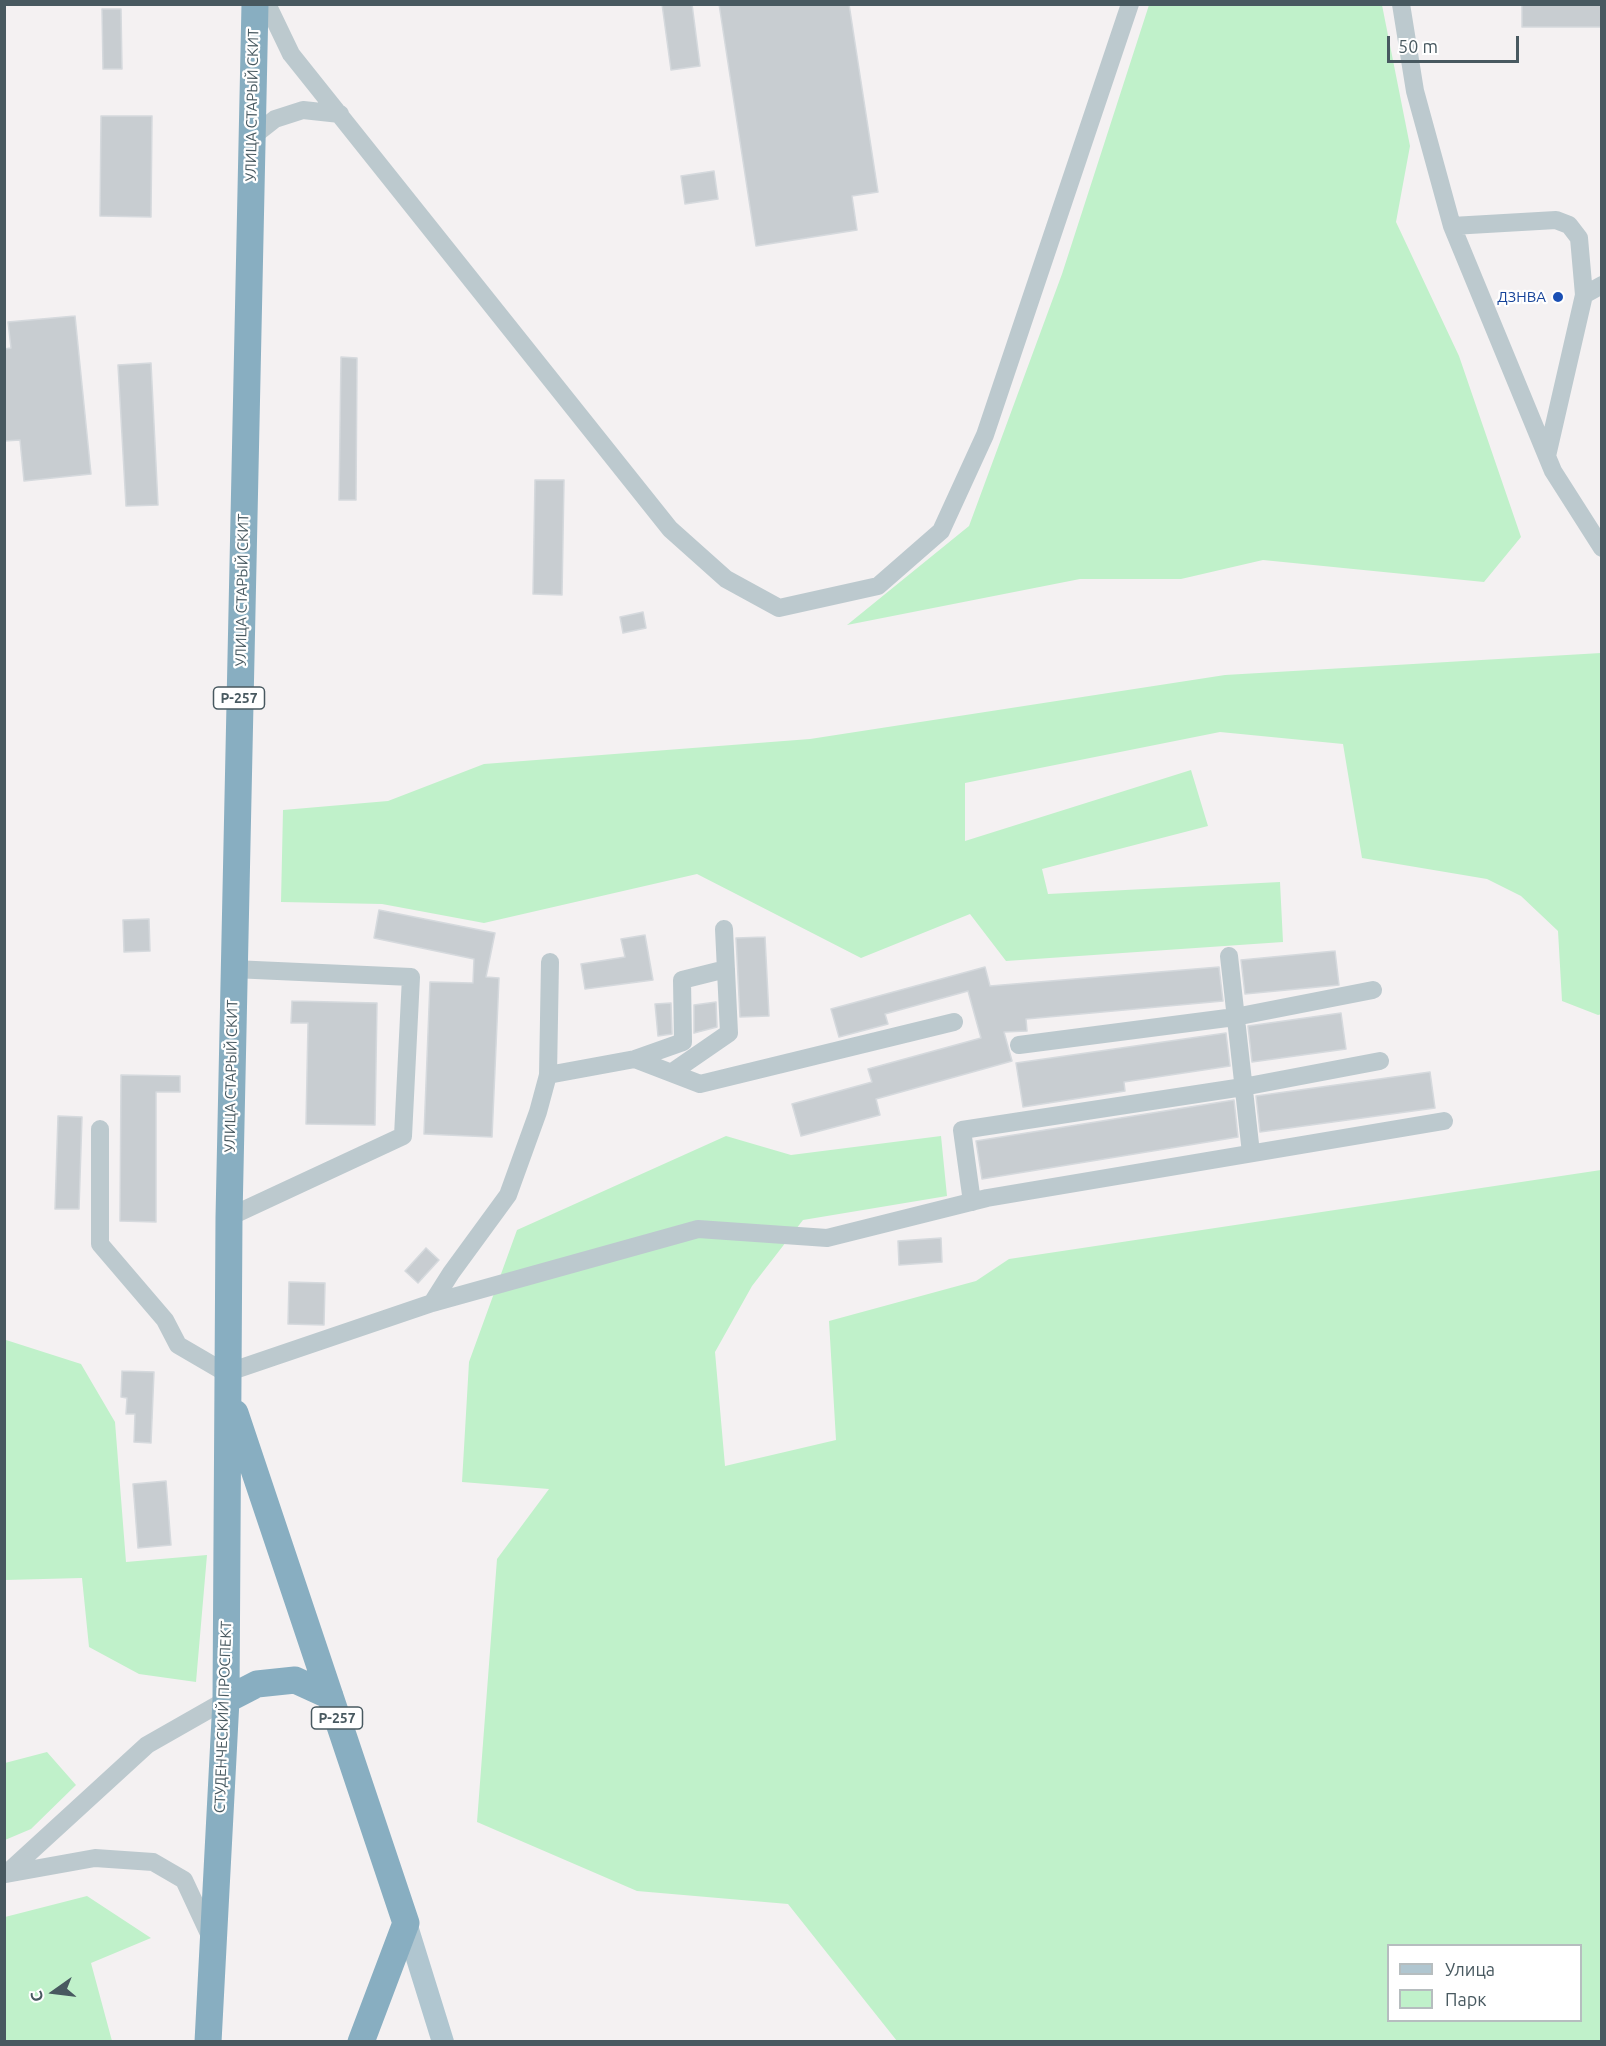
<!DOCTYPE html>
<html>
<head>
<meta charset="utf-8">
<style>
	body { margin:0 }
	#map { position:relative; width:1606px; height:2046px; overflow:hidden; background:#f4f1f2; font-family:Ubuntu,sans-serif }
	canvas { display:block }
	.frame { position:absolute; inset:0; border:6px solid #485960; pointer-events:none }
	.legend { position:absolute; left:1387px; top:1944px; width:195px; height:78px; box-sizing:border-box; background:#fff; border:2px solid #b6bdbf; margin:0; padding:8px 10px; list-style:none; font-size:18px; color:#485960 }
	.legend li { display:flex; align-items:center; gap:12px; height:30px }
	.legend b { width:30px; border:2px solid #b6bdbf }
	.north { position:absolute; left:24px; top:1962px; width:60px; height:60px; -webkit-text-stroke:4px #fff; paint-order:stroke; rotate:256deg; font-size:16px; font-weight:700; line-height:24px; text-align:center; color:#485960 }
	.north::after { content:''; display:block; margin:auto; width:21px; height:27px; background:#485960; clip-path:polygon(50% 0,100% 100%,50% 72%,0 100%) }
	.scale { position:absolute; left:1387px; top:36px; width:132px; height:27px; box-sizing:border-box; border:3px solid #485960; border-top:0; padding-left:8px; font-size:18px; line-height:21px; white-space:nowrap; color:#485960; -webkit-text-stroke:4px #fff; paint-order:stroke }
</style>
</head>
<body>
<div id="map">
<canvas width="1606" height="2046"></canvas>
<div class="frame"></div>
<ul class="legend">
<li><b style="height:8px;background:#b0c6d0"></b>Улица</li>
<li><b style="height:16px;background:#c0f1ca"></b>Парк</li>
</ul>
<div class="north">С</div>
<div class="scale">50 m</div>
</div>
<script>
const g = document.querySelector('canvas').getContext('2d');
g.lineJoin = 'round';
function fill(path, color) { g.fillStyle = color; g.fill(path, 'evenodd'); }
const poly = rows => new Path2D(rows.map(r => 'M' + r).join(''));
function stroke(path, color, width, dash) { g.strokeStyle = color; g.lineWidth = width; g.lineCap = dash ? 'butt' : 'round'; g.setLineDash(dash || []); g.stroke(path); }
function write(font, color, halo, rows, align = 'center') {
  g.font = font + ' Ubuntu,sans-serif'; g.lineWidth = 4.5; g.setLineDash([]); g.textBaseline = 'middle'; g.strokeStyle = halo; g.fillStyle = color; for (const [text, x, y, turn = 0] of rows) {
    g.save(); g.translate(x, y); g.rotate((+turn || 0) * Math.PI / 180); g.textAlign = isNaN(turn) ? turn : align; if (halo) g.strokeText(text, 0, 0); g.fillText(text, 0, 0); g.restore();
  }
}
fill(poly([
	[1149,5,1382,5,1410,146,1396,222,1459,356,1521,537,1484,582,1263,560,1181,579,1080,579,847,625,969,526,1062,274],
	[1601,653,1602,1014,1598,1015,1562,1001,1558,931,1521,896,1487,879,1362,858,1343,744,1220,732,965,783,965,841,1191,770,1208,826,1042,869,1048,894,1280,882,1283,942,1006,961,970,914,861,958,697,874,484,923,382,904,281,902,283,810,388,801,484,764,810,739,1225,675],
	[726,1136,791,1155,941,1136,947,1196,803,1220,752,1286,715,1352,725,1466,836,1440,829,1321,976,1281,1009,1259,1601,1170,1601,2041,897,2041,788,1904,637,1891,477,1822,497,1559,549,1489,462,1482,469,1362,517,1230],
	[1388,1946,1580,1946,1580,2020,1388,2020],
	[6,1340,81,1364,115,1422,126,1562,207,1555,196,1682,139,1674,89,1647,82,1578,5,1580],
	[47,1752,76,1785,31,1829,5,1840,5,1763],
	[87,1896,151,1938,91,1963,112,2041,5,2041,5,1917]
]), '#c0f1ca');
const building = poly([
	[662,4,692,4,700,66,671,70,662,4],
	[719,4,849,4,878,192,852,196,857,230,756,246,719,4],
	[1522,4,1602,4,1602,27,1522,27,1522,4],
	[102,9,121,9,122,69,103,69,102,9],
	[101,116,152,116,151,217,100,216,101,116],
	[714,171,718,199,685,204,681,176,714,171],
	[75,316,91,474,24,481,20,440,4,441,4,349,11,348,8,322,75,316],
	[341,357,357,358,356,500,339,500,341,357],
	[151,363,158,505,126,506,118,365,151,363],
	[535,480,564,480,562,595,533,594,535,480],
	[643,612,646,628,623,633,620,617,643,612],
	[379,910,495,933,486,977,499,978,492,1137,424,1134,430,982,473,983,474,959,374,938,379,910],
	[149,919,150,951,124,952,123,920,149,919],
	[645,935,653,980,585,989,581,964,625,957,621,939,645,935],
	[765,937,769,1016,740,1017,736,938,765,937],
	[1335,951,1339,985,1245,994,1241,960,1335,951],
	[985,967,990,986,1219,967,1223,1001,1026,1019,1027,1031,1004,1032,1012,1061,876,1099,880,1115,801,1136,792,1104,872,1082,868,1069,981,1038,968,991,885,1014,888,1024,839,1037,831,1009,985,967],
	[292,1001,377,1003,375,1125,306,1124,308,1023,291,1023,292,1001],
	[716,1002,717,1027,694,1033,694,1005,716,1002],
	[671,1003,672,1034,658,1036,655,1004,671,1003],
	[1341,1013,1346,1049,1252,1062,1248,1026,1341,1013],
	[1226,1033,1230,1066,1124,1082,1125,1091,1023,1107,1016,1063,1226,1033],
	[1430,1072,1435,1108,1260,1132,1256,1096,1430,1072],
	[121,1075,180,1076,180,1092,156,1092,156,1222,120,1221,121,1075],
	[1234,1100,1238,1137,982,1179,976,1141,1234,1100],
	[58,1116,82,1117,79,1209,55,1209,58,1116],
	[941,1238,942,1262,899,1265,898,1241,941,1238],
	[426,1248,439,1260,418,1283,405,1271,426,1248],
	[289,1282,325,1283,324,1325,288,1324,289,1282],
	[122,1371,154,1372,151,1443,134,1442,135,1414,126,1414,127,1398,121,1397,122,1371],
	[166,1481,171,1545,138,1548,133,1484,166,1481]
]);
fill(building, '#c8cdd1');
stroke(building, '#d5d9dd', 1.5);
stroke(poly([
	[267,4,291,54,670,529,726,579,779,608,878,586,941,531,985,435,1130,4],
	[1401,4,1415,91,1452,226,1553,471,1602,548],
	[252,137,275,119,303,110,340,114],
	[1452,226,1556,220,1569,225,1579,238,1584,295,1547,456],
	[1584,295,1602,285],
	[1229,956,1251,1153],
	[1019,1045,1235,1017,1373,990],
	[635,1059,683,1042,682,980,726,969],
	[671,1073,729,1033,724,929],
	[548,1075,550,962],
	[100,1129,100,1244,165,1320,178,1345,226,1373,432,1303,451,1273,508,1195,538,1112,548,1075,635,1059,700,1084,954,1022],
	[972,1202,962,1130,1243,1087,1380,1061],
	[229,1217,403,1136,411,977,233,969],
	[432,1303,698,1229,827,1238,987,1198,1444,1121],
	[6,1874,147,1745,226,1700],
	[6,1874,95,1858,153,1862,184,1880,211,1938]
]), '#bcc9ce', 18);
stroke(poly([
	[406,1923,443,2042]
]), '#b0c6d0', 22);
stroke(poly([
	[235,1413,406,1923,361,2042],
	[226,1700,257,1684,295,1680,330,1696],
	[208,2042,226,1700,229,1217,255,4]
]), '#88aec1', 27);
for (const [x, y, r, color] of [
	[1558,297,6,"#1a4fb4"]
]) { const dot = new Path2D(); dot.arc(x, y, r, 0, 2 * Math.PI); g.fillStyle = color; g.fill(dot); stroke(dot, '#fff', 2); }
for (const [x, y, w] of [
	[239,698,51],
	[337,1718,51]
]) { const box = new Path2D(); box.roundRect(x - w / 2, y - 11, w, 22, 4.5); g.fillStyle = '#fff'; g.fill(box); stroke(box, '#485960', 1.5); }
write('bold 14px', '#485960', null, [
	["Р-257",239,698],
	["Р-257",337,1718]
]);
write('15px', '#485960', '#fff', [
	["УЛИЦА СТАРЫЙ СКИТ",252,105,-89],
	["УЛИЦА СТАРЫЙ СКИТ",242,590,-89],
	["УЛИЦА СТАРЫЙ СКИТ",231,1076,-89],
	["СТУДЕНЧЕСКИЙ ПРОСПЕКТ",223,1717,-88]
]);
write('15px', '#164399', '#fff', [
	["ДЗНВА",1546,297]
], 'right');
</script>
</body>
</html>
